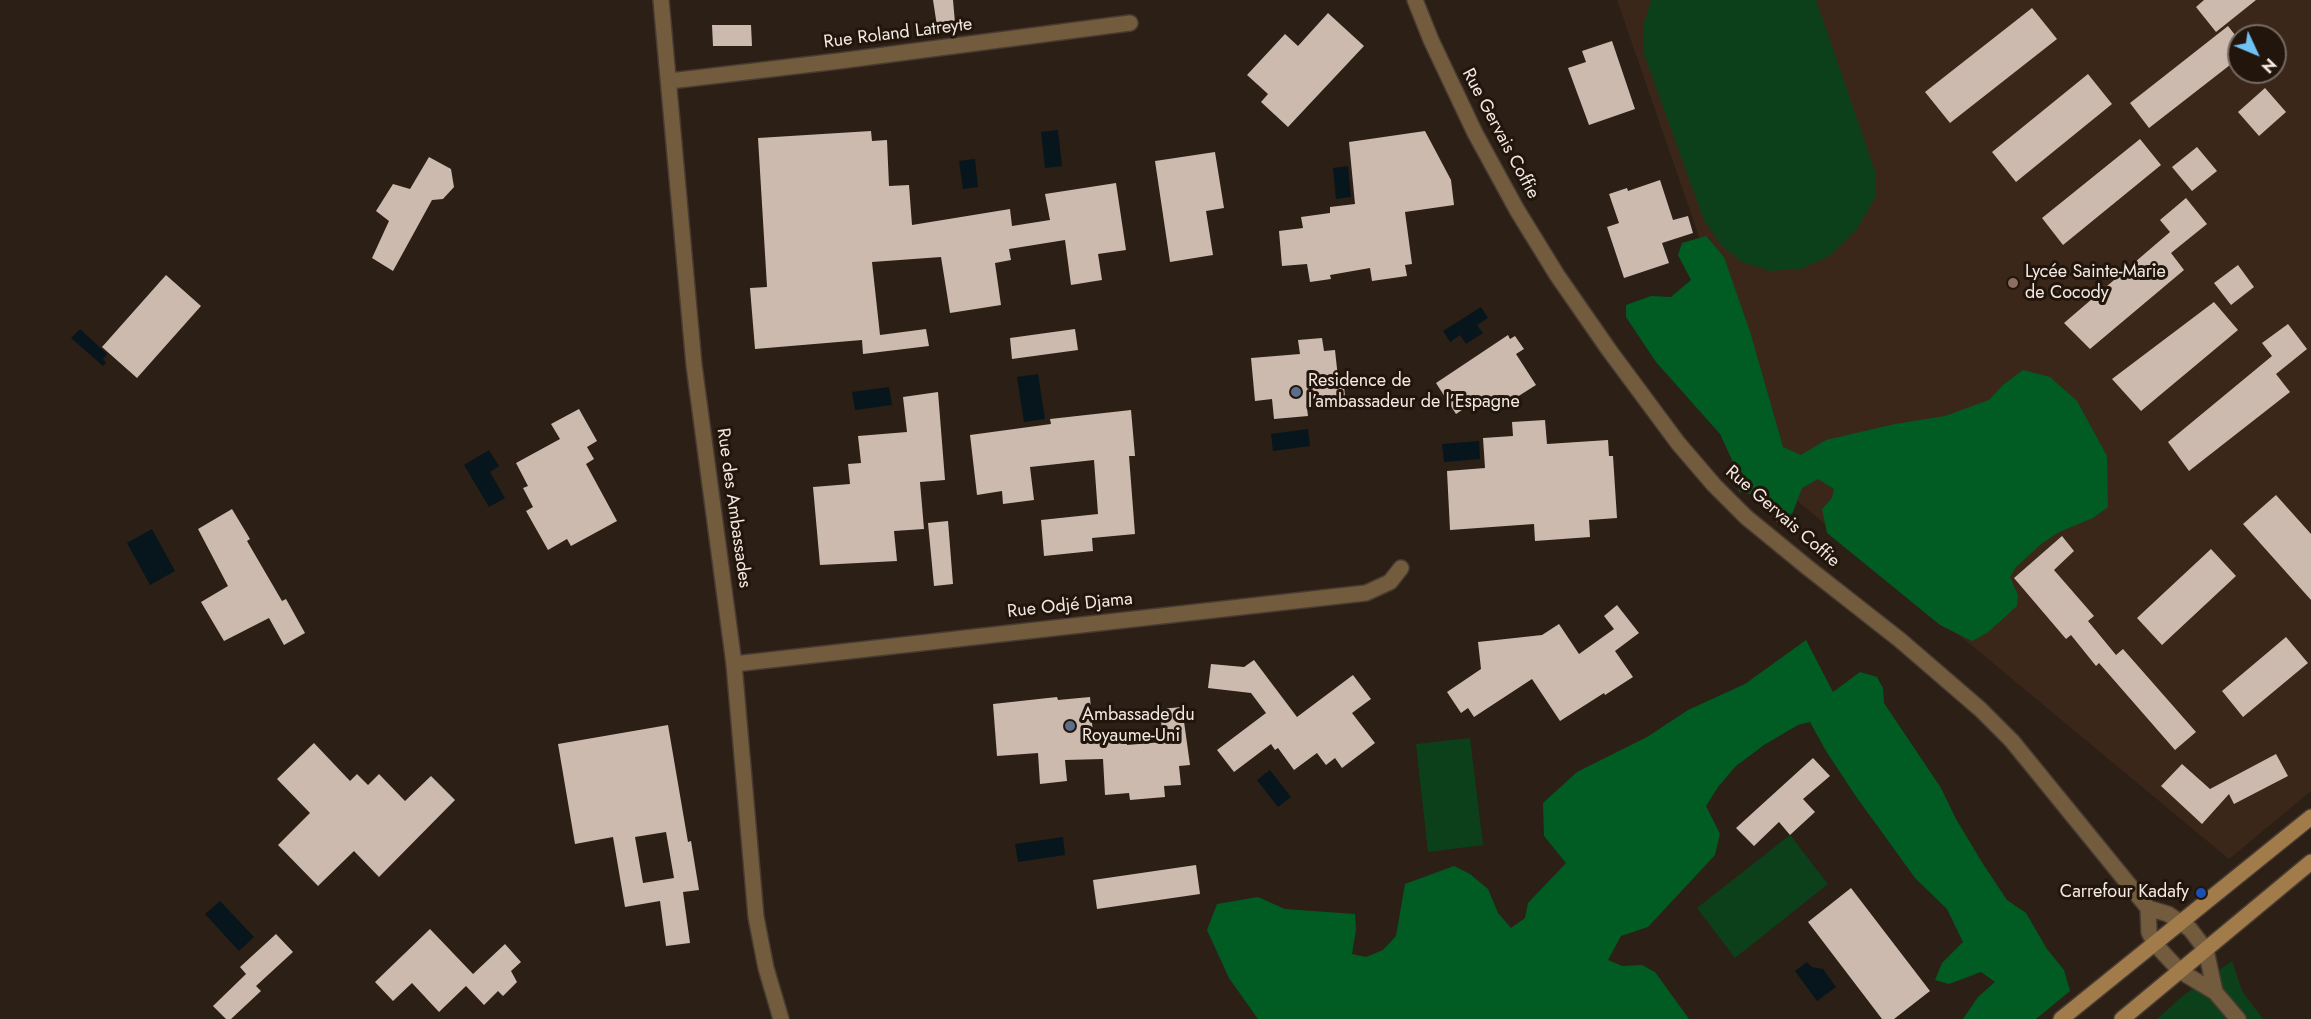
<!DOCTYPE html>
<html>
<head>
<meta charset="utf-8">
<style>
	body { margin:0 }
	#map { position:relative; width:2311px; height:1019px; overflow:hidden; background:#2c1f15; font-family:Jost,sans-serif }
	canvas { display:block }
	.north { position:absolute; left:2227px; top:24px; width:60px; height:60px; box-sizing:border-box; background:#22150c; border:2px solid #766a62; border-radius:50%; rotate:134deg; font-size:16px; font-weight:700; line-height:24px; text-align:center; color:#f3e9e3 }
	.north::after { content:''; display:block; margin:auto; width:21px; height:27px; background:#70c1f4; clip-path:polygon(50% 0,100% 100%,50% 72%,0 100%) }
</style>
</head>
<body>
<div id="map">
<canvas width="2311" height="1019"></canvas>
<div class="north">N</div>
</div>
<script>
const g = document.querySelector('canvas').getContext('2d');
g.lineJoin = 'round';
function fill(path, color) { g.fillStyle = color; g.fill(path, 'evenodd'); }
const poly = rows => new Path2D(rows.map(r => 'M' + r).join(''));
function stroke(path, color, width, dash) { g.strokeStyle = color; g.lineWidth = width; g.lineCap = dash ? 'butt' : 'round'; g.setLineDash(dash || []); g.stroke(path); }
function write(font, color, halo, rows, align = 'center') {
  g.font = font + ' Jost,sans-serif'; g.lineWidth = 6; g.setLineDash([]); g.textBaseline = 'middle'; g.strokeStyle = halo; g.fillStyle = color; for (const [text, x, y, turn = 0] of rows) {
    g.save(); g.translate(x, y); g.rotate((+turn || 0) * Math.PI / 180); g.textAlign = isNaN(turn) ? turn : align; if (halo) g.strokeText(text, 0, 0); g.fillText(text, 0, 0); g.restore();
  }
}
fill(poly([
	[1617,0,2311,0,2311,791,2229,859,1788,493],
	[2239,36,2275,36,2275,72,2239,72]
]), '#3a271a');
fill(poly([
	[1651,0,1816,0,1875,171,1875,198,1856,230,1829,256,1801,269,1770,271,1742,262,1722,246,1704,220,1643,51,1644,23],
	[1470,738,1483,845,1428,852,1416,744],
	[1790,835,1828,884,1735,958,1697,908],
	[2232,961,2242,991,2263,1019,2157,1019,2185,994]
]), '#0c401a');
fill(poly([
	[1706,236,1724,257,1751,335,1783,447,1801,455,1826,440,1895,424,1945,416,1989,400,2003,385,2023,370,2050,377,2077,401,2107,456,2108,507,2093,518,2059,532,2041,544,2016,567,2010,577,2018,595,2017,606,1987,633,1972,641,1940,625,1827,533,1822,509,1832,498,1834,489,1818,479,1802,488,1793,512,1783,523,1776,522,1772,501,1755,495,1739,492,1732,460,1720,434,1656,362,1626,317,1626,305,1651,296,1671,297,1691,280,1678,255,1682,243],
	[1806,640,1833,692,1860,672,1877,677,1883,688,1884,703,1941,788,1956,819,1983,864,2007,900,2026,913,2047,949,2064,970,2070,991,2036,1019,1963,1019,1978,997,1995,982,1981,972,1949,984,1935,980,1942,963,1963,942,1947,909,1915,878,1855,795,1826,751,1810,722,1798,725,1764,745,1736,766,1718,787,1706,806,1720,834,1715,855,1648,927,1621,936,1608,960,1622,966,1642,965,1655,972,1689,1019,1258,1019,1229,978,1207,930,1217,904,1258,897,1285,909,1355,914,1356,930,1352,954,1366,957,1383,950,1396,936,1405,884,1454,866,1470,874,1488,889,1498,913,1511,928,1525,918,1528,903,1566,863,1544,836,1543,803,1577,772,1647,737,1688,710,1745,684]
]), '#005c22');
fill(poly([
	[1058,130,1062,166,1045,168,1041,132],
	[975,159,978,187,963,189,959,161],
	[1348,166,1351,197,1336,199,1333,168],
	[1481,307,1488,318,1477,325,1483,333,1466,344,1460,335,1450,342,1443,331],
	[80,329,107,354,103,359,106,363,103,366,71,338],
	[1038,374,1045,419,1024,422,1017,377],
	[889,387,892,405,855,410,852,392],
	[1308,429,1310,446,1273,451,1271,434],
	[1479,441,1480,459,1444,462,1442,444],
	[489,450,499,466,490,472,505,498,489,507,464,465],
	[152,529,175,571,150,585,127,543],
	[1270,770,1291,797,1278,807,1257,780],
	[1063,837,1065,855,1018,862,1015,844],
	[220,901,254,937,239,951,205,914],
	[1807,962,1812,967,1823,969,1836,987,1817,1001,1795,971]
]), '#07161c');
fill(poly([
	[933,0,953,0,955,23,937,26],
	[2204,0,2256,0,2216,32,2196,7],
	[2032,8,2057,39,1950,123,1925,92],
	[1328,13,1364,46,1288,127,1261,102,1268,94,1247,75,1285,34,1298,46],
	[712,25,751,25,752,46,713,46],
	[2228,26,2239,40,2239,58,2149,128,2130,103],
	[1612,41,1635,109,1589,125,1568,68,1586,62,1582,51],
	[2088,74,2112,104,2016,182,1992,152],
	[2265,88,2286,112,2259,136,2238,112],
	[871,131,872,141,887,140,889,186,909,185,912,225,1010,209,1012,226,1050,220,1045,194,1116,183,1126,250,1098,254,1102,280,1071,285,1065,240,1009,249,1011,260,995,263,1001,305,950,313,941,257,872,262,880,335,926,329,929,346,863,354,862,340,755,349,750,288,767,287,758,138],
	[1425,131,1451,180,1454,205,1405,212,1412,264,1405,265,1407,276,1372,281,1370,268,1330,275,1331,279,1310,282,1307,264,1282,266,1279,231,1303,228,1301,217,1330,213,1330,207,1355,204,1349,142],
	[2140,139,2161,165,2063,245,2042,218],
	[2197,147,2217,171,2192,191,2172,167],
	[1215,152,1224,208,1206,211,1213,255,1170,262,1155,161],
	[429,157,451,169,454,187,443,199,432,200,393,271,372,258,389,221,376,211,393,184,410,189],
	[1660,180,1673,220,1688,216,1693,233,1662,243,1669,263,1624,278,1607,227,1619,223,1609,194,1627,188,1628,191],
	[2186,198,2207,224,2171,253,2184,270,2090,349,2064,323,2170,232,2160,220],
	[2238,265,2254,287,2231,305,2214,283],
	[166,275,201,306,137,378,102,347],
	[2214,302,2238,330,2141,411,2112,379],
	[2288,324,2307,349,2276,374,2290,392,2189,471,2168,442,2272,356,2262,343],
	[1075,329,1078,350,1012,359,1010,338],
	[1508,335,1510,339,1515,336,1524,349,1516,354,1536,385,1506,404,1500,397,1486,405,1481,397,1456,414,1436,383],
	[1322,338,1324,351,1335,350,1338,378,1343,378,1345,396,1324,398,1324,407,1307,408,1308,416,1274,419,1272,399,1255,401,1251,358,1300,354,1298,340],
	[938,392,945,480,920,482,924,529,894,531,897,561,820,565,813,487,850,484,848,464,861,463,858,436,907,432,903,397],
	[579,409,597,441,587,447,594,459,586,464,617,521,571,546,567,539,548,550,526,511,533,507,523,488,528,486,516,463,560,439,551,424],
	[1131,410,1135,456,1129,456,1135,534,1092,538,1093,551,1044,556,1041,520,1098,514,1094,460,1030,467,1034,500,1003,504,1002,491,977,495,970,435,1051,424,1050,419],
	[1545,420,1547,444,1608,440,1609,456,1613,456,1617,518,1589,520,1590,537,1535,541,1534,524,1450,530,1447,471,1485,468,1483,438,1513,436,1512,422],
	[2276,495,2311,534,2311,600,2243,524],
	[232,509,250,539,247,541,282,601,286,599,305,633,284,645,269,618,224,641,201,602,228,586,198,529],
	[948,521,953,584,934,586,928,523],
	[2062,536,2074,551,2054,570,2094,616,2088,621,2116,655,2123,649,2196,732,2175,750,2099,663,2096,666,2071,635,2066,639,2014,578],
	[2211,549,2236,576,2162,645,2137,618],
	[1617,605,1639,633,1615,651,1633,677,1605,695,1604,693,1560,721,1532,679,1474,717,1468,708,1461,713,1447,692,1481,669,1478,642,1542,635,1559,624,1579,654,1614,629,1604,616],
	[2286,637,2308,663,2243,717,2222,691],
	[1254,660,1297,717,1353,675,1371,699,1352,713,1375,743,1342,768,1335,758,1326,765,1317,753,1294,770,1278,748,1275,750,1271,744,1234,772,1217,750,1266,713,1251,693,1208,688,1211,664,1244,667],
	[1057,697,1058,700,1090,697,1093,735,1126,733,1127,745,1163,742,1160,709,1182,707,1190,765,1179,766,1181,785,1164,786,1165,797,1130,800,1129,793,1105,795,1103,759,1065,760,1067,781,1040,784,1038,753,997,756,993,704],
	[668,725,688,842,691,841,699,890,683,892,690,943,666,946,660,901,625,907,613,837,575,844,558,744],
	[666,832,674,878,643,883,635,837],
	[314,743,350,781,357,774,368,785,379,774,405,801,431,776,455,800,379,877,354,851,318,886,278,845,310,813,277,779],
	[2276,754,2288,776,2234,804,2229,794,2202,824,2161,786,2182,764,2210,789],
	[1813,758,1830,776,1803,799,1815,812,1790,835,1779,822,1754,846,1736,828],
	[1196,865,1200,894,1097,909,1093,880],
	[1851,888,1930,991,1894,1019,1882,1019,1808,922],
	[430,929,473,974,505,944,521,962,511,971,517,982,503,996,498,991,484,1005,466,986,439,1012,412,983,393,1001,375,982],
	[276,934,293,952,256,986,261,991,231,1019,226,1019,213,1006,246,974,240,967]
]), '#ccbaae');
const street = poly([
	[661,0,694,365,734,664,756,917,766,968,781,1019],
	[1415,0,1431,40,1475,133,1517,210,1557,275,1609,350,1678,443,1714,485,1746,517,1807,567,1900,640,1980,709,2012,741,2148,908],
	[670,81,839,61,1130,23],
	[734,664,1366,593,1390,582,1401,568],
	[2148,908,2149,932,2154,943,2180,971,2215,992,2238,1019],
	[2148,908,2168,914,2190,929,2206,950,2215,992]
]);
const secondary = poly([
	[2061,1019,2311,817],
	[2122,1019,2311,862]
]);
stroke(street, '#483b32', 18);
stroke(secondary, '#483b32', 18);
stroke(street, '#735b3e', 15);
stroke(secondary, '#a27b4a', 15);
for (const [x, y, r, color] of [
	[2013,283,6,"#8d6e63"],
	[1296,392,6,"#5c6f8a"],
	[1070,726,6,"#5c6f8a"],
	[2201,893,6,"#1a4fb4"]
]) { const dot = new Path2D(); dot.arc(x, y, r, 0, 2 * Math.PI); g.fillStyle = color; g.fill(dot); stroke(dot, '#22150c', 2); }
write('18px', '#f3e9e3', '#22150c', [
	["Rue Roland Latreyte",898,34,-7],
	["Rue Gervais Coffie",1500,134,62],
	["Rue des Ambassades",733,508,82],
	["Rue Gervais Coffie",1782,517,41],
	["Rue Odjé Djama",1070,606,-6]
]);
write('18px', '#f3e9e3', '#22150c', [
	["Lycée Sainte-Marie",2025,273],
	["de Cocody",2025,294],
	["Residence de",1308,382],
	["l’ambassadeur de l’Espagne",1308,403],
	["Ambassade du",1082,716],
	["Royaume-Uni",1082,737],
	["Carrefour Kadafy",2189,893,"right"]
], 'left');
</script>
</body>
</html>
